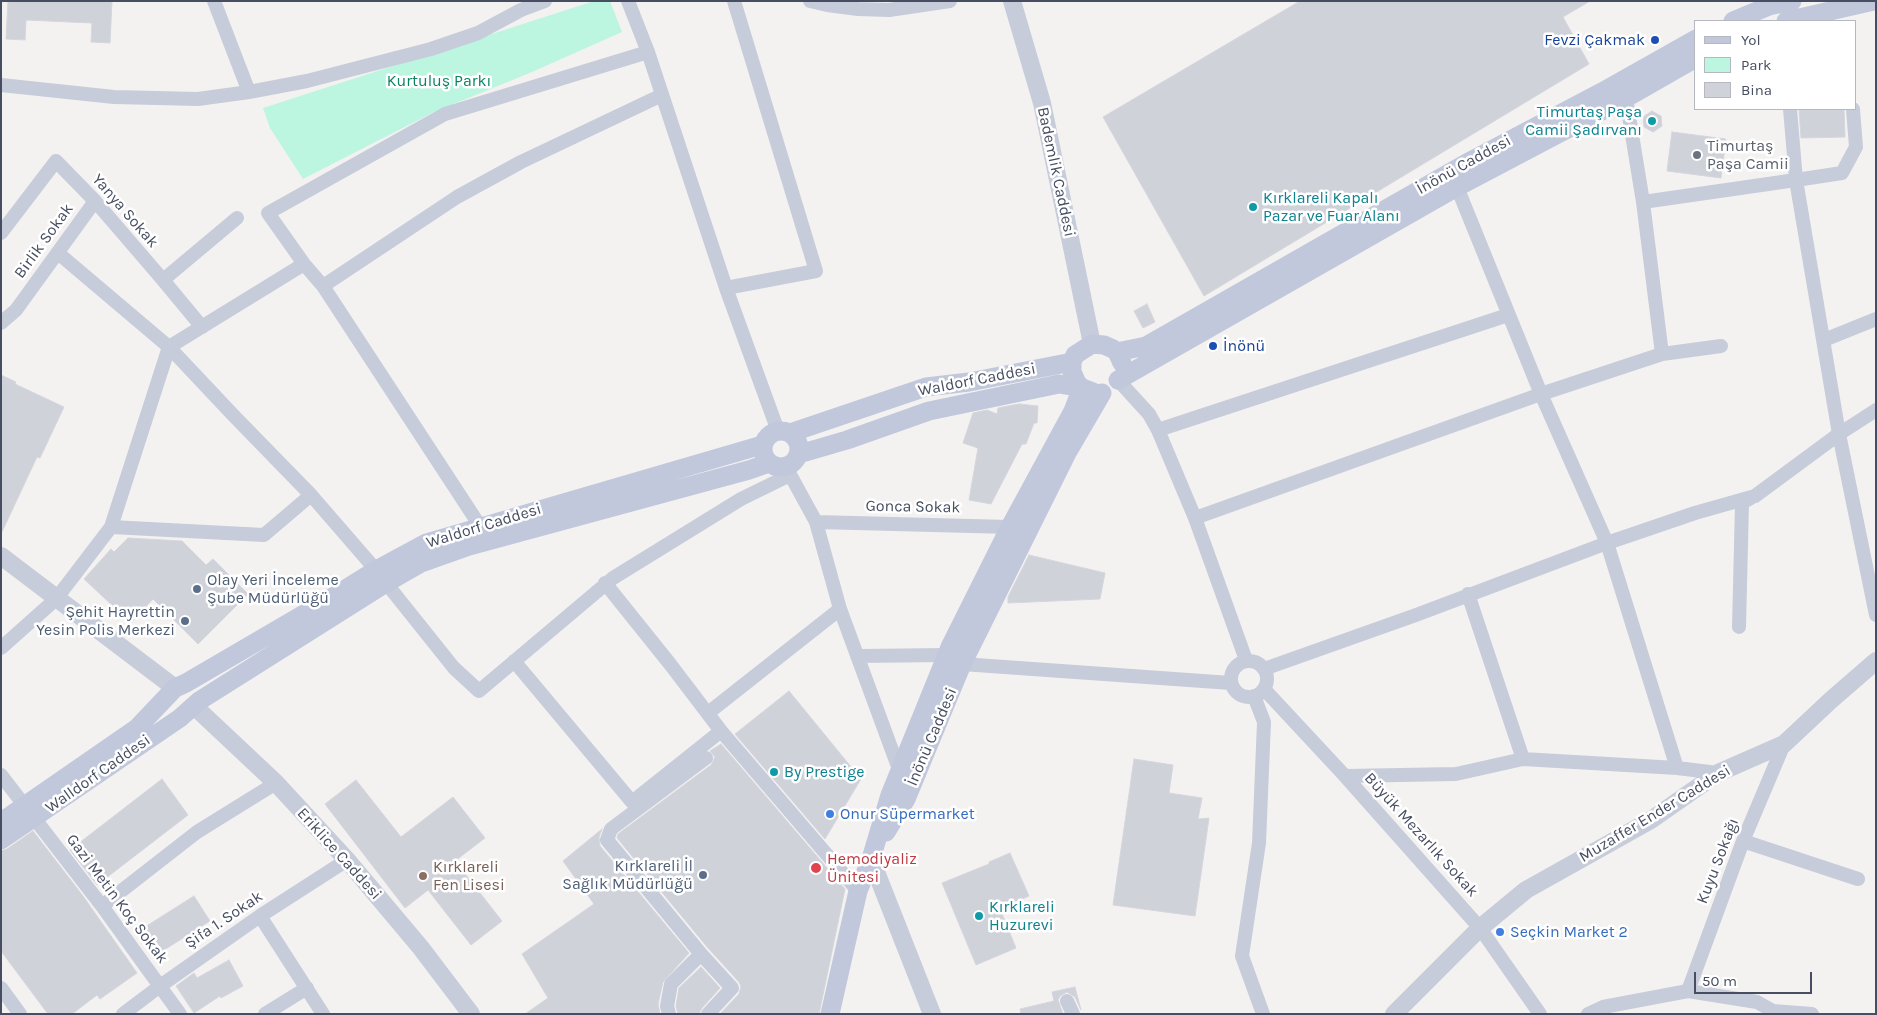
<!DOCTYPE html>
<html>
<head>
<meta charset="utf-8">
<style>
	body { margin:0 }
	#map { position:relative; width:1877px; height:1015px; overflow:hidden; background:#f4f2f1; font-family:Karla,sans-serif }
	canvas { display:block }
	.frame { position:absolute; inset:0; border:2px solid #474e61; pointer-events:none }
	.legend { position:absolute; left:1694px; top:20px; width:162px; height:90px; box-sizing:border-box; background:#fff; border:1px solid #b5b8c0; margin:0; padding:6px 9px; list-style:none; font-size:15px; color:#474e61 }
	.legend li { display:flex; align-items:center; gap:10px; height:25px }
	.legend b { width:25px; border:1px solid #b5b8c0 }
	.scale { position:absolute; left:1694px; top:972px; width:118px; height:22px; box-sizing:border-box; border:2px solid #474e61; border-top:0; padding-left:6px; font-size:15px; line-height:18px; white-space:nowrap; color:#474e61; -webkit-text-stroke:4px #fff; paint-order:stroke }
</style>
</head>
<body>
<div id="map">
<canvas width="1877" height="1015"></canvas>
<div class="frame"></div>
<ul class="legend">
<li><b style="height:6px;background:#c2c8dc"></b>Yol</li>
<li><b style="height:14px;background:#bcf5e0"></b>Park</li>
<li><b style="height:14px;background:#d0d2d9"></b>Bina</li>
</ul>
<div class="scale">50 m</div>
</div>
<script>
const g = document.querySelector('canvas').getContext('2d');
g.lineJoin = 'round';
function fill(path, color) { g.fillStyle = color; g.fill(path, 'evenodd'); }
const poly = rows => new Path2D(rows.map(r => 'M' + r).join(''));
function stroke(path, color, width, dash) { g.strokeStyle = color; g.lineWidth = width; g.lineCap = dash ? 'butt' : 'round'; g.setLineDash(dash || []); g.stroke(path); }
function write(font, color, halo, rows, align = 'center') {
  g.font = font + ' Karla,sans-serif'; g.lineWidth = 5; g.setLineDash([]); g.textBaseline = 'middle'; g.strokeStyle = halo; g.fillStyle = color; for (const [text, x, y, turn = 0] of rows) {
    g.save(); g.translate(x, y); g.rotate((+turn || 0) * Math.PI / 180); g.textAlign = isNaN(turn) ? turn : align; if (halo) g.strokeText(text, 0, 0); g.fillText(text, 0, 0); g.restore();
  }
}
fill(poly([
	[594,1,610,1,622,32,532,72,434,112,303,179,270,128,263,108]
]), '#bcf5e0');
const building = poly([
	[8,1,112,1,110,43,91,42,92,23,26,20,25,40,6,39,8,1],
	[1300,1,1590,1,1563,17,1589,64,1204,296,1103,117,1300,1],
	[1799,109,1844,109,1845,137,1801,138,1799,109],
	[1652,111,1661,116,1662,126,1653,132,1644,127,1643,117,1652,111],
	[1672,132,1726,139,1721,178,1667,171,1672,132],
	[1147,304,1155,322,1143,328,1134,311,1147,304],
	[1,375,16,382,15,384,64,407,40,458,37,457,1,534,1,375],
	[1019,404,1038,406,1037,423,1034,423,1026,444,1022,444,991,504,969,500,978,448,963,443,973,413,987,410,997,414,998,408,1019,404],
	[128,538,182,541,206,565,213,559,248,594,198,644,153,599,131,623,84,579,111,549,114,552,128,538],
	[1029,555,1105,573,1100,599,1008,603,1008,597,1029,555],
	[789,691,861,779,825,839,735,734,789,691],
	[721,744,845,889,819,1014,720,1014,739,994,741,986,739,982,708,948,617,838,618,834,711,765,715,757,710,751,721,744],
	[1134,759,1173,765,1169,793,1202,798,1198,819,1209,818,1195,916,1113,905,1134,759],
	[162,779,188,815,97,885,70,850,162,779],
	[356,780,401,837,453,797,485,838,455,861,502,921,471,945,428,890,405,908,325,804,356,780],
	[602,829,599,837,600,846,689,953,663,982,658,1004,660,1014,525,1014,548,998,522,954,594,904,563,861,602,829],
	[33,831,83,896,137,973,100,999,97,995,72,1014,48,1014,1,951,1,851,7,849,33,831],
	[1010,853,1029,896,1000,909,1016,948,976,965,942,883,989,864,989,862,1010,853],
	[194,896,210,921,153,957,137,932,194,896],
	[229,960,243,986,221,998,220,996,194,1013,176,986,194,973,197,978,229,960],
	[701,967,720,988,702,1008,699,1014,678,1014,676,1006,679,988,701,967],
	[1075,987,1081,1010,1075,997,1067,992,1060,996,1058,1000,1063,1014,1021,1014,1020,1009,1054,1001,1052,992,1075,987]
]);
fill(building, '#d0d2d9');
stroke(building, '#d5d5dd', 1);
stroke(poly([
	[214,1,249,92],
	[628,1,648,52,726,288,778,431],
	[810,1,827,5,858,9,889,10,950,1],
	[1,85,114,97,198,99,249,92,307,81,431,49,478,33,521,10,545,1],
	[1626,98,1643,202,1662,354],
	[1790,109,1796,180,1842,173,1856,147,1853,109],
	[1457,187,1541,394,1607,543,1677,768],
	[1643,202,1796,180,1839,434,1876,615],
	[1,233,56,161,95,201,163,280,237,218],
	[58,253,169,347,234,416,311,495,376,570],
	[163,280,202,327],
	[323,286,457,197,521,162,662,95],
	[726,288,816,271,734,1],
	[1,323,16,310,95,201],
	[1824,340,1876,319],
	[1118,380,1149,414,1158,430,1195,518,1246,660],
	[1158,430,1508,315],
	[786,467,816,522,840,609,900,772],
	[1195,518,1541,394,1662,354,1721,346],
	[816,522,1010,527],
	[480,526,323,286,304,264,268,213,445,114,648,52],
	[111,527,264,535,311,495],
	[386,583,454,668,479,691,613,578,741,499,790,475],
	[605,583,670,664,721,731,858,891],
	[1468,594,1523,759],
	[1739,627,1742,503,1751,498],
	[1,648,56,599,111,527,169,347,304,264],
	[857,656,947,655],
	'1231 679a18 18 0 1 1 36 0a18 18 0 1 1-36 0Z',
	[514,661,632,802,721,731],
	[962,664,1231,683],
	[1264,669,1416,615,1607,543,1695,513,1755,496,1839,434,1876,410],
	[1264,689,1345,776,1480,928,1540,1014],
	[1254,696,1264,722,1259,843,1242,956,1263,1014],
	[708,713,840,609],
	[706,758,611,829,607,840,701,954,732,988,708,1014],
	[1,775,102,906,180,1014],
	[1345,776,1456,774,1523,759,1677,768,1718,773],
	[1743,841,1858,879],
	[102,906,197,832,276,783],
	[260,916,323,1014],
	[1,988,20,1014],
	[1688,991,1743,841,1784,744],
	[1067,1001,1073,1014],
	[123,1014,160,986,260,916,347,860],
	[265,1014,307,988],
	[669,1014,667,1006,671,984,701,954],
	[1588,1014,1603,1007,1688,991,1757,1002,1773,1011,1812,1014]
]), '#c7ccda', 14);
stroke(poly([
	[1012,1,1042,103,1092,344],
	[1,556,175,688],
	[194,706,276,783,347,860,421,948,471,1014],
	[871,859,932,1014],
	[1394,1014,1480,928,1526,890,1651,820,1718,773,1784,744,1831,700,1876,661]
]), '#c7ccda', 18);
stroke(poly([
	[1733,21,1769,6,1792,1],
	[1786,21,1874,1],
	[1117,352,1146,346,1465,164,1602,92,1696,39],
	[1072,362,1072,372,1077,383,1082,388,1093,392],
	[1118,380,1457,187,1626,98,1696,58],
	'763 449a18 18 0 1 1 36 0a18 18 0 1 1-36 0Z',
	[790,433,926,387,969,382,1072,362,1075,355,1092,344,1104,345,1113,349,1117,352,1122,363],
	[799,454,847,440,929,411,1059,384,1082,388],
	[1,822,137,728,175,688,186,683,323,603,376,570,426,543,762,445],
	[886,832,906,799,962,664,1067,453,1102,393],
	[1,840,180,718,199,701,386,583,421,563,469,546,749,470,769,463],
	[830,1014,858,891,871,859,890,795,950,647,1010,527,1073,411,1082,388]
]), '#c2c8dc', 19);
for (const [x, y, r, color] of [
	[1655,40,5,"#1a4fb4"],
	[1652,121,5,"#0f9aa8"],
	[1697,155,5,"#6b7280"],
	[1253,207,5,"#0f9aa8"],
	[1213,346,5,"#1a4fb4"],
	[197,589,5,"#5c6f8a"],
	[185,621,5,"#5c6f8a"],
	[774,772,5,"#0f9aa8"],
	[830,814,5,"#3f7fe0"],
	[816,868,6,"#e0444e"],
	[703,875,5,"#5c6f8a"],
	[423,876,5,"#8d6e63"],
	[979,916,5,"#0f9aa8"],
	[1500,932,5,"#3f7fe0"]
]) { const dot = new Path2D(); dot.arc(x, y, r, 0, 2 * Math.PI); g.fillStyle = color; g.fill(dot); stroke(dot, '#fff', 2); }
write('16px', '#164399', '#fff', [
	["Fevzi Çakmak",1645,40],
	["İnönü",1223,346,"left"]
], 'right');
write('16px', '#0d8263', '#fff', [
	["Kurtuluş Parkı",439,81]
]);
write('16px', '#0d838f', '#fff', [
	["Timurtaş Paşa",1642,112,"right"],
	["Camii Şadırvanı",1642,130,"right"],
	["Kırklareli Kapalı",1263,198],
	["Pazar ve Fuar Alanı",1263,216],
	["By Prestige",784,772],
	["Kırklareli",989,907],
	["Huzurevi",989,925]
], 'left');
write('16px', '#5b616d', '#fff', [
	["Timurtaş",1707,146],
	["Paşa Camii",1707,164]
], 'left');
write('16px', '#474e61', '#fff', [
	["İnönü Caddesi",1464,165,-29],
	["Bademlik Caddesi",1056,172,78],
	["Yanya Sokak",125,211,49],
	["Birlik Sokak",44,241,-54],
	["Waldorf Caddesi",977,380,-11],
	["Gonca Sokak",913,507,1],
	["Waldorf Caddesi",484,526,-17],
	["İnönü Caddesi",932,737,-67],
	["Walldorf Caddesi",98,774,-35],
	["Muzaffer Ender Caddesi",1655,814,-31],
	["Büyük Mezarlık Sokak",1421,835,48],
	["Eriklice Caddesi",339,854,48],
	["Kuyu Sokağı",1718,861,-69],
	["Gazi Metin Koç Sokak",117,899,53],
	["Şifa 1. Sokak",224,920,-34]
]);
write('16px', '#4e5e75', '#fff', [
	["Olay Yeri İnceleme",207,580,"left"],
	["Şube Müdürlüğü",207,598,"left"],
	["Şehit Hayrettin",175,612],
	["Yesin Polis Merkezi",175,630],
	["Kırklareli İl",693,866],
	["Sağlık Müdürlüğü",693,884]
], 'right');
write('16px', '#366cbe', '#fff', [
	["Onur Süpermarket",840,814],
	["Seçkin Market 2",1510,932]
], 'left');
write('16px', '#be3a42', '#fff', [
	["Hemodiyaliz",827,859],
	["Ünitesi",827,877]
], 'left');
write('16px', '#785e54', '#fff', [
	["Kırklareli",433,867],
	["Fen Lisesi",433,885]
], 'left');
</script>
</body>
</html>
